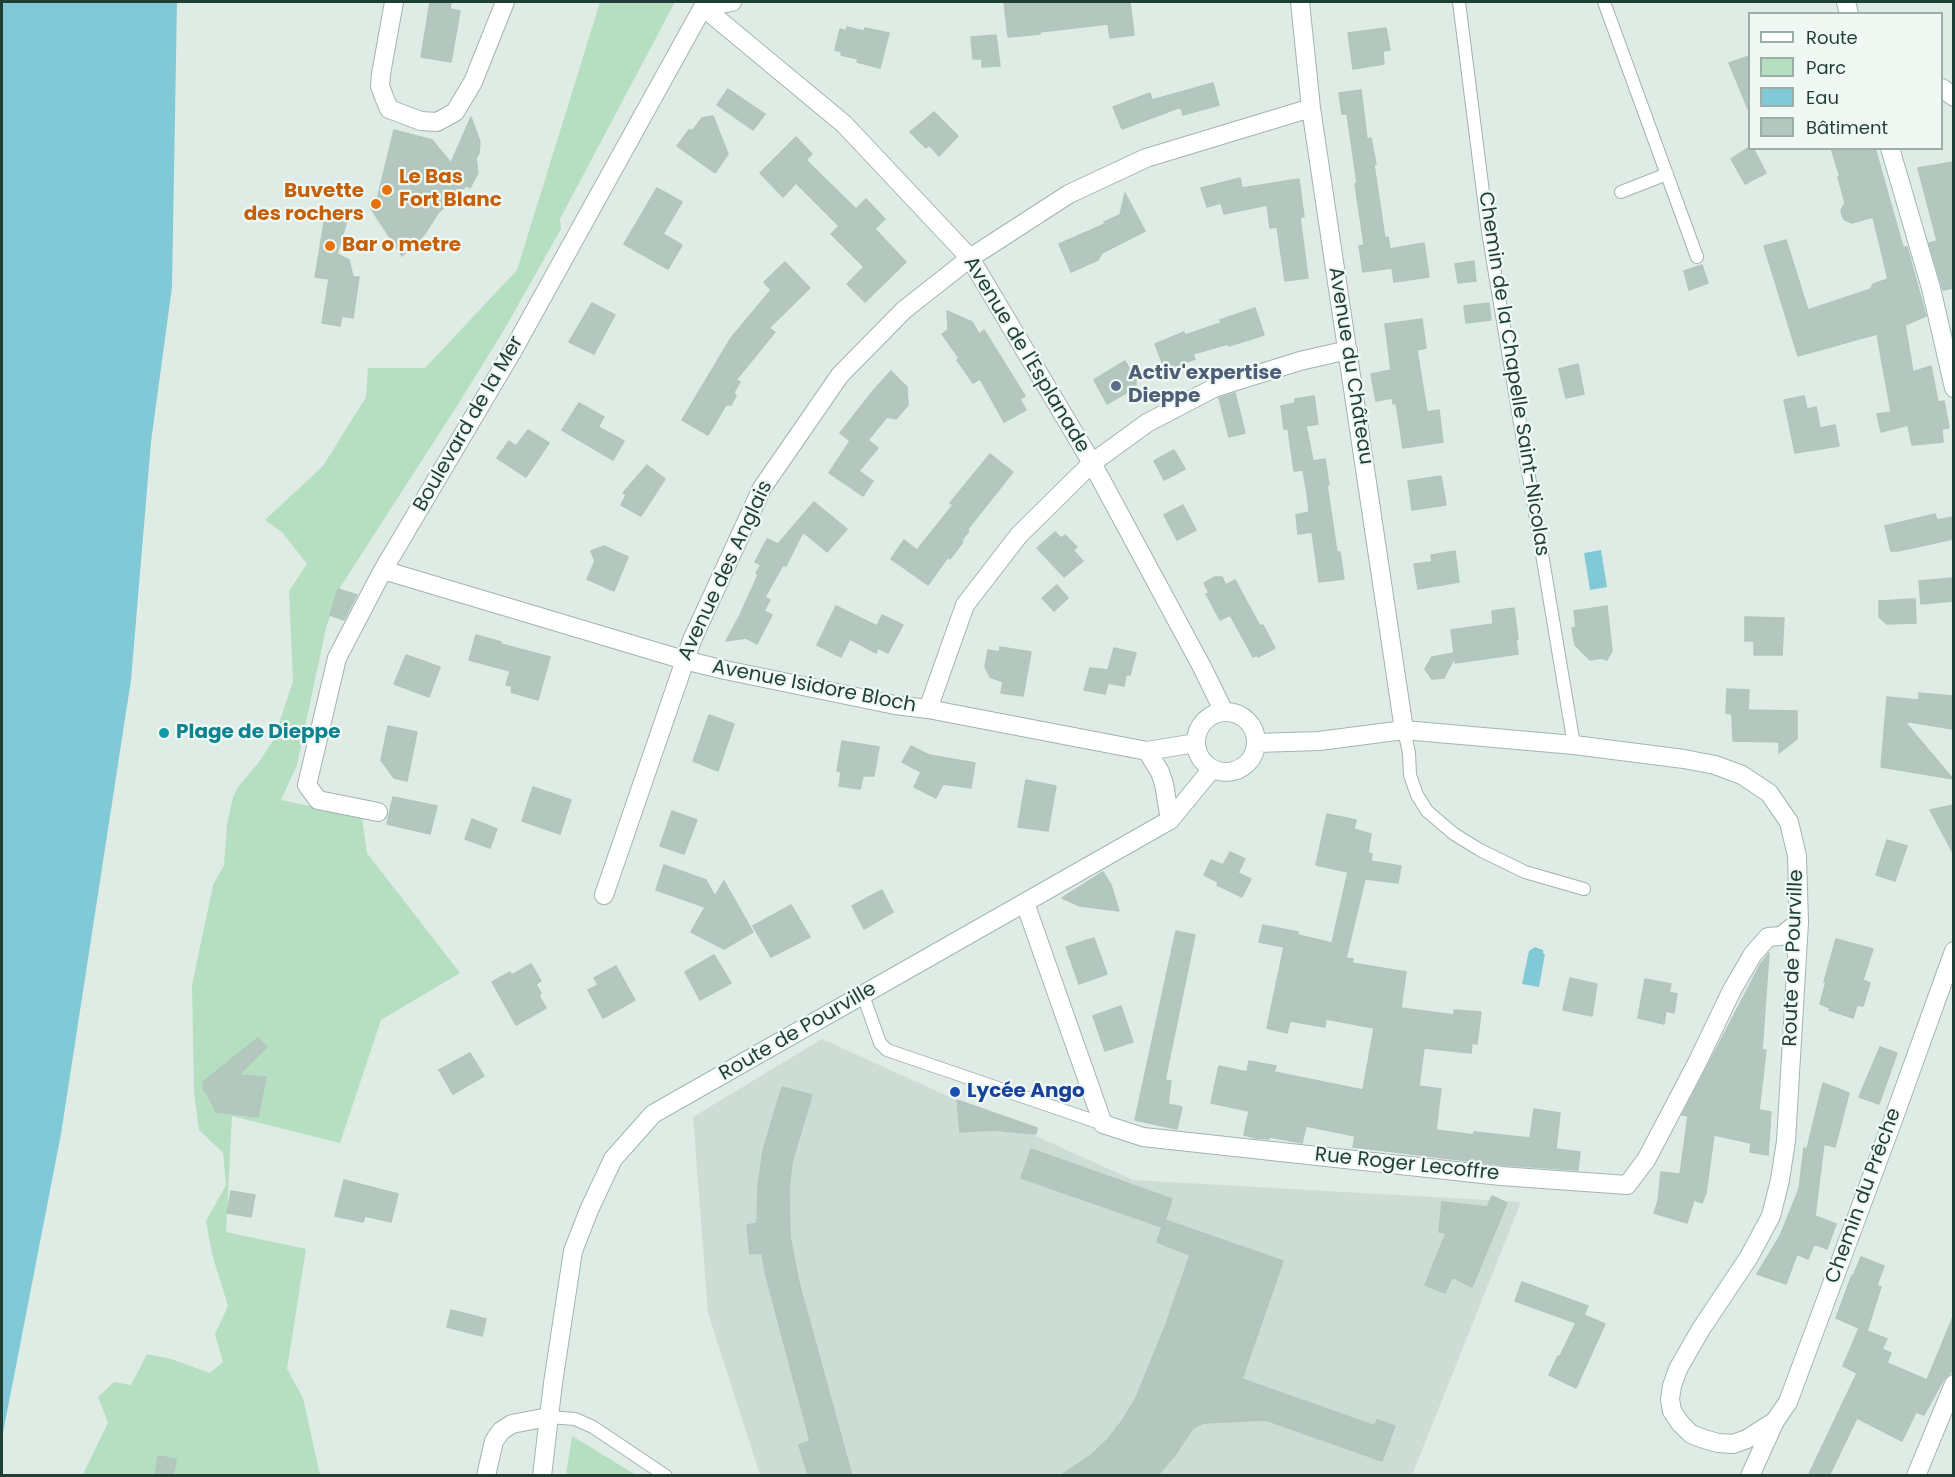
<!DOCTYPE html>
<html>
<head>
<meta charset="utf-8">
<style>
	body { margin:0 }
	#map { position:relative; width:1955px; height:1477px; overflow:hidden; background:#dfece6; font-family:Poppins,sans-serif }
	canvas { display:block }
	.frame { position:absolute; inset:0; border:3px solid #1f3e35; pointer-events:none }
	.legend { position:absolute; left:1748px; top:12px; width:195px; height:138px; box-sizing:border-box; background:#f0f8f4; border:2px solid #9caea8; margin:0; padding:8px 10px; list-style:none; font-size:18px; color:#1f3e35 }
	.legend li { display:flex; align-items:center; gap:12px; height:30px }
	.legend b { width:30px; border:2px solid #9caea8 }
</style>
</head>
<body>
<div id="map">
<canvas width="1955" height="1477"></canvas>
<div class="frame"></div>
<ul class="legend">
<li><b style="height:8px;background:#fff"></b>Route</li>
<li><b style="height:16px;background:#b6dfc1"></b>Parc</li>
<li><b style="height:16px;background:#82c9d7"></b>Eau</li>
<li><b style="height:16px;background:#b4c7bf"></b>Bâtiment</li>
</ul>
</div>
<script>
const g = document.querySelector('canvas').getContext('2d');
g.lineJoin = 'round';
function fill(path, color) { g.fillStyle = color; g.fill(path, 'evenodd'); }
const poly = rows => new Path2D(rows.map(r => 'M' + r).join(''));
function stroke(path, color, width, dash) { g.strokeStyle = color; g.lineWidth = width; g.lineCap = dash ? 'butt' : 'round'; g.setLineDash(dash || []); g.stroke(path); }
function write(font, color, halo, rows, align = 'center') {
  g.font = font + ' Poppins,sans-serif'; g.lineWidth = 4.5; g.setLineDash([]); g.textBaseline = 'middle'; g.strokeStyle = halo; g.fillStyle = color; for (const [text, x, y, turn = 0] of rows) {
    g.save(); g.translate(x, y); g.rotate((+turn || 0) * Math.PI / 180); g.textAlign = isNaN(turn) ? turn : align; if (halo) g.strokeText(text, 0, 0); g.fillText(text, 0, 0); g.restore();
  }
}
fill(poly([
	[822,1039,1133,1180,1521,1202,1412,1475,760,1475,708,1313,693,1117]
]), '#cddcd5');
fill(poly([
	[600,2,675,2,560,219,561,229,504,330,457,406,341,586,326,628,297,765,281,800,362,817,367,853,460,973,381,1020,340,1143,232,1116,226,1232,306,1249,287,1369,303,1398,320,1475,82,1476,108,1423,98,1397,114,1382,131,1385,147,1354,171,1359,210,1373,223,1362,215,1334,228,1306,212,1254,206,1221,226,1185,223,1153,199,1130,194,1093,192,985,213,885,224,865,227,824,233,797,238,787,259,762,274,739,293,681,289,591,307,564,282,532,265,520,323,466,366,397,368,368,425,368,517,270],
	[572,1436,636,1475,566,1475]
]), '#b6dfc1');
fill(poly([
	[2,2,177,2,172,287,151,442,131,680,61,1134,2,1438],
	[1601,550,1607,587,1590,590,1584,553],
	[1535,947,1543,950,1543,953,1545,954,1539,987,1522,984,1529,951]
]), '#82c9d7');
const building = poly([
	[430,2,451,2,450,9,460,11,451,62,421,57,430,2],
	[1004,2,1130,2,1134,35,1110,38,1108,24,1040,32,1040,34,1008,37,1004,2],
	[847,27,864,31,865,28,889,33,880,68,857,62,858,59,841,55,842,52,835,50,840,29,846,31,847,27],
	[1386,28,1390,50,1383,51,1384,64,1353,69,1348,33,1386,28],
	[996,35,1000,66,982,67,982,59,973,59,971,37,996,35],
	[1749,56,1749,111,1729,63,1749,56],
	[1213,83,1219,105,1183,115,1181,107,1122,129,1113,107,1150,93,1152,100,1213,83],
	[728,89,765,114,753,130,717,105,728,89],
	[1361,90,1367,139,1371,138,1376,164,1374,165,1385,238,1388,237,1390,249,1424,243,1429,277,1394,282,1392,268,1363,272,1359,246,1364,245,1355,184,1357,183,1347,114,1342,114,1339,93,1361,90],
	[934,112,958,136,939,156,929,145,926,148,910,132,934,112],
	[713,116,728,154,715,173,677,146,689,130,693,130,702,118,713,116],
	[471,117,480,142,479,153,476,158,478,173,470,188,467,185,438,213,424,235,402,256,370,207,377,200,394,130,432,140,451,163,471,117],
	[796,137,812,154,806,160,856,209,866,199,885,219,875,229,906,262,865,302,847,284,864,267,831,234,839,226,796,183,783,197,760,173,796,137],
	[1749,147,1753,148,1766,173,1745,184,1731,159,1749,147],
	[1831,148,1875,148,1903,247,1907,247,1926,316,1905,325,1913,372,1931,366,1938,402,1944,401,1949,428,1942,429,1943,442,1912,445,1908,425,1881,432,1877,414,1891,412,1877,334,1798,356,1764,246,1786,240,1808,310,1871,289,1873,284,1888,279,1873,217,1852,223,1845,220,1842,216,1841,210,1845,203,1838,177,1840,177,1831,148],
	[1953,162,1953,288,1943,290,1929,243,1937,241,1918,168,1953,162],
	[1240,178,1242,188,1299,179,1304,217,1300,217,1308,278,1285,281,1277,227,1270,228,1267,205,1224,214,1221,203,1207,207,1201,188,1240,178],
	[657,188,682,202,663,234,682,245,668,269,624,244,657,188],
	[1125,193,1145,231,1102,253,1098,260,1071,272,1059,244,1105,224,1104,222,1120,215,1125,193],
	[326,211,349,214,337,254,349,260,353,277,359,277,353,318,342,316,340,326,322,323,329,279,315,277,326,211],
	[1474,261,1476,281,1458,283,1455,264,1474,261],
	[785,262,810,288,769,328,775,332,736,380,740,382,734,392,736,396,731,405,726,405,708,435,682,420,731,338,771,290,764,282,785,262],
	[1702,265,1708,283,1689,290,1684,271,1702,265],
	[592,303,615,315,594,354,569,342,592,303],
	[1489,303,1491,320,1466,323,1464,306,1489,303],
	[1255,308,1264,335,1229,346,1228,344,1193,354,1195,359,1165,370,1155,344,1184,332,1185,335,1221,323,1220,320,1255,308],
	[947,311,972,322,979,334,984,330,1025,396,1020,399,1026,410,1004,422,980,379,973,383,957,360,959,358,942,334,948,330,947,311],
	[1422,319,1426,348,1417,350,1427,412,1439,410,1443,442,1403,448,1396,403,1393,404,1392,398,1376,401,1371,374,1391,370,1385,324,1422,319],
	[1125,361,1136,380,1136,387,1107,404,1094,380,1125,361],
	[1578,364,1584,394,1566,398,1559,369,1578,364],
	[891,371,907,387,908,405,896,419,887,417,868,440,878,448,859,471,873,481,863,496,829,473,850,441,840,433,873,391,891,371],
	[1235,393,1245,433,1229,437,1219,398,1235,393],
	[1314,396,1318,424,1306,426,1313,461,1325,459,1329,485,1327,485,1337,552,1340,552,1344,579,1319,582,1312,532,1298,534,1296,515,1309,512,1307,493,1303,470,1294,471,1288,429,1284,429,1281,406,1295,403,1295,399,1314,396],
	[1804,396,1807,409,1816,407,1820,428,1835,425,1839,446,1795,453,1784,400,1804,396],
	[579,403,604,417,598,427,624,441,613,460,562,430,579,403],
	[528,430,549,443,526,477,497,458,509,441,516,446,528,430],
	[1174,450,1185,469,1164,480,1154,461,1174,450],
	[990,454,1013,472,967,530,969,531,961,541,963,542,950,559,948,557,928,585,891,559,904,540,917,550,953,505,950,503,990,454],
	[647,465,665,479,641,516,621,505,626,495,623,493,647,465],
	[1441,476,1446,505,1412,510,1408,481,1441,476],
	[814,502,847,529,827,552,803,532,786,566,783,565,765,597,770,600,764,611,772,615,757,644,746,638,726,641,740,615,758,575,756,573,761,565,755,562,767,539,778,544,814,502],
	[1183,505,1196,530,1177,540,1164,515,1183,505],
	[1935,514,1937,520,1953,517,1953,539,1898,551,1891,551,1885,526,1935,514],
	[1055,532,1061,538,1065,535,1077,547,1073,550,1083,561,1064,577,1037,548,1055,532],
	[604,546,628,557,614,591,587,579,595,561,591,551,604,546],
	[1455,551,1459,582,1418,589,1414,564,1432,562,1431,555,1455,551],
	[1215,577,1222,577,1226,585,1235,580,1260,626,1263,625,1275,648,1258,657,1257,655,1253,657,1230,615,1220,620,1206,594,1209,593,1204,583,1215,577],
	[1953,578,1953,601,1921,604,1919,581,1953,578],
	[1057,585,1068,598,1054,611,1042,598,1057,585],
	[338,589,357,595,344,620,330,615,338,589],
	[1915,599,1916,623,1887,624,1879,617,1879,601,1915,599],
	[836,606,877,626,882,615,903,625,888,653,878,648,876,653,850,639,841,657,817,645,836,606],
	[1607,606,1612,651,1607,660,1601,658,1590,660,1575,645,1572,628,1576,627,1574,611,1607,606],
	[1514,608,1518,639,1516,639,1518,654,1455,663,1455,657,1444,678,1432,679,1425,669,1432,657,1454,653,1451,630,1493,624,1492,611,1514,608],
	[1745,617,1784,618,1782,655,1754,655,1754,641,1745,641,1745,617],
	[476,635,501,642,501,644,550,657,538,700,511,692,512,686,506,685,510,671,469,660,476,635],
	[1000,647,1031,652,1023,696,1001,693,1003,682,990,677,985,667,988,650,999,652,1000,647],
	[1114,648,1136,653,1130,675,1126,675,1124,686,1108,683,1105,694,1084,690,1090,668,1108,670,1114,648],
	[406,655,440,667,429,697,394,684,406,655],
	[1727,689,1749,690,1748,710,1797,711,1797,739,1779,753,1779,742,1733,741,1732,714,1726,713,1727,689],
	[1919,693,1953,696,1953,729,1904,721,1953,779,1881,767,1887,697,1919,700,1919,693],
	[709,715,734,724,718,771,693,761,709,715],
	[388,726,417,732,407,781,394,778,381,760,388,726],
	[842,741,879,747,874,776,863,776,860,789,839,786,841,772,837,771,842,741],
	[911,746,929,755,975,763,971,788,943,784,936,798,914,787,921,772,902,762,911,746],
	[1026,780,1056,786,1048,831,1018,827,1026,780],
	[533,787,571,800,560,834,522,821,533,787],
	[393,797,437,806,430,834,387,824,393,797],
	[1953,805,1953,853,1930,810,1953,805],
	[672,811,697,820,684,854,660,846,672,811],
	[1327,814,1356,820,1354,829,1371,834,1368,853,1372,854,1371,861,1401,866,1398,883,1365,879,1346,958,1353,959,1352,963,1406,972,1401,1008,1454,1015,1454,1010,1481,1012,1477,1044,1472,1043,1471,1053,1424,1048,1419,1086,1441,1089,1436,1130,1474,1135,1474,1132,1530,1138,1534,1109,1560,1113,1556,1149,1580,1152,1578,1170,1502,1165,1353,1147,1355,1136,1306,1126,1302,1143,1270,1137,1269,1139,1256,1138,1244,1135,1249,1111,1211,1103,1219,1066,1247,1072,1249,1061,1276,1066,1274,1072,1363,1090,1374,1028,1326,1019,1325,1027,1290,1021,1287,1033,1267,1028,1284,947,1259,942,1263,925,1298,932,1298,935,1332,943,1348,872,1316,865,1327,814],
	[472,819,497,829,490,848,465,839,472,819],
	[1887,840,1907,846,1895,881,1876,875,1887,840],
	[1230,852,1245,859,1238,873,1251,879,1242,897,1217,885,1218,882,1204,875,1211,860,1223,865,1230,852],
	[664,865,706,880,715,896,724,881,753,932,724,949,691,932,705,907,656,890,664,865],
	[1103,872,1111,885,1119,911,1080,906,1062,898,1103,872],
	[882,890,893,912,864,929,852,906,882,890],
	[791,905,810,937,771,957,753,926,791,905],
	[1176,931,1195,935,1165,1080,1171,1081,1168,1104,1182,1107,1177,1129,1135,1120,1176,931],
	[1094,938,1107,974,1079,984,1066,947,1094,938],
	[1836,939,1873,949,1863,980,1870,983,1863,1006,1857,1005,1853,1018,1829,1010,1830,1008,1820,1004,1826,982,1824,982,1836,939],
	[1769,953,1762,1050,1766,1050,1759,1110,1771,1112,1768,1155,1750,1152,1751,1143,1714,1135,1706,1193,1702,1203,1694,1200,1687,1223,1654,1213,1658,1201,1661,1172,1680,1174,1688,1116,1682,1115,1760,965,1769,953],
	[714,955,731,983,700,1000,685,972,714,955],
	[531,964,541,981,536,984,541,993,539,996,546,1008,516,1025,492,982,510,972,512,975,531,964],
	[616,966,635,1000,603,1018,588,990,598,985,594,978,616,966],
	[1570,978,1597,984,1592,1016,1563,1010,1570,978],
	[1645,979,1671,984,1669,992,1677,994,1674,1013,1666,1011,1664,1024,1638,1018,1645,979],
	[1121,1006,1133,1042,1105,1051,1093,1016,1121,1006],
	[258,1038,267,1047,239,1075,266,1077,258,1117,216,1112,208,1095,203,1089,204,1081,258,1038],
	[1880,1047,1897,1053,1879,1104,1859,1097,1880,1047],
	[470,1053,484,1076,453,1094,439,1070,470,1053],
	[1823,1083,1849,1093,1835,1147,1824,1144,1815,1216,1836,1224,1827,1249,1814,1244,1808,1259,1797,1254,1786,1284,1757,1274,1780,1236,1799,1189,1804,1148,1807,1149,1823,1083],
	[782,1087,812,1095,792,1162,789,1190,790,1237,799,1283,852,1476,808,1475,799,1445,810,1441,765,1272,762,1253,750,1254,747,1225,757,1223,758,1186,763,1151,782,1087],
	[957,1100,1037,1128,1036,1134,994,1130,960,1132,957,1100],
	[1031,1149,1172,1199,1165,1220,1283,1261,1242,1379,1375,1426,1377,1420,1395,1426,1382,1461,1266,1420,1203,1423,1193,1428,1175,1455,1157,1476,1060,1476,1091,1455,1107,1440,1122,1421,1135,1400,1165,1327,1190,1255,1157,1242,1162,1227,1021,1178,1031,1149],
	[344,1180,398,1194,391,1222,365,1216,363,1222,335,1216,344,1180],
	[231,1191,255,1195,251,1217,227,1213,231,1191],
	[1492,1196,1507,1203,1472,1287,1452,1277,1445,1293,1425,1285,1446,1233,1439,1232,1442,1202,1487,1207,1492,1196],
	[1861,1257,1884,1266,1877,1285,1881,1287,1867,1331,1887,1339,1882,1349,1891,1353,1887,1363,1927,1380,1953,1317,1953,1370,1944,1379,1924,1415,1916,1412,1902,1441,1857,1418,1829,1476,1808,1476,1857,1373,1843,1366,1859,1328,1836,1318,1852,1275,1853,1276,1861,1257],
	[1522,1282,1588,1306,1584,1315,1605,1324,1576,1388,1549,1375,1558,1356,1560,1356,1576,1323,1515,1301,1522,1282],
	[451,1310,486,1319,482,1336,447,1327,451,1310],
	[158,1456,176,1459,173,1476,155,1476,158,1456]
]);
fill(building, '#b4c7bf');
stroke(building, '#b1c6bd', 1.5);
const service = poly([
	[1459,2,1488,232,1574,745],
	[1604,2,1697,257],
	[1621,192,1667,174],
	[1404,730,1409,753,1410,775,1417,795,1427,811,1454,834,1480,850,1525,872,1584,889],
	[863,995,880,1043,887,1050,1103,1124],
	[548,1417,575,1419,593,1427,666,1476]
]);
const minor = poly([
	[394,2,381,74,380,86,384,97,389,109,421,121,437,122,455,112,473,82,505,2],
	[1300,2,1311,108,1404,730],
	[703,7,844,124,970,258,1092,463,1202,667,1224,712],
	[703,7,732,2],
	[1942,88,1954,97],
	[383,570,684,660,725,670,895,705,928,709,1147,751,1196,743],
	[928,709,965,605,1019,535,1092,463,1147,423,1214,388,1300,361,1348,350],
	[1147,751,1160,772,1164,784,1170,820],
	[378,812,318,800,307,785,337,658,383,570,512,352,703,7],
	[604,895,692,640,762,488,840,375,904,310,970,258,1069,194,1146,158,1311,108],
	[1025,903,1103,1124,1143,1137,1501,1176,1627,1185,1646,1160,1697,1063,1732,990,1753,954,1768,937,1781,936,1799,922],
	[486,1476,494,1441,501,1431,512,1424,548,1417],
	[1750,1476,1775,1421],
	[1916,1476,1954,1384]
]);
const secondary = poly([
	[1846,2,1849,14],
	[1890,148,1931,288,1954,388],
	'1196 742a30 30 0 1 1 60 0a30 30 0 1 1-60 0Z',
	[1257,743,1319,741,1404,730,1574,745,1684,759,1715,765,1742,775,1769,793,1789,822,1797,856,1799,922,1786,1141,1780,1180,1771,1216,1749,1257,1701,1329,1678,1369,1672,1386,1670,1399,1672,1411,1680,1423,1691,1434,1704,1439,1718,1443,1733,1444,1747,1439,1775,1421,1788,1402,1893,1120,1954,951],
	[542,1476,553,1383,573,1251,589,1210,613,1159,653,1114,1170,820,1212,769]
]);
stroke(service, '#a2b4ad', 14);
stroke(minor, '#a2b4ad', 20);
stroke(secondary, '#9db9af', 20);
stroke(service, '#fff', 12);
stroke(minor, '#fff', 18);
stroke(secondary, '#fff', 18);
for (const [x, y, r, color] of [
	[387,190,6,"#e8710a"],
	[376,204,6,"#e8710a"],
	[330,246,6,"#e8710a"],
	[1116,386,6,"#5c6f8a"],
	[164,733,6,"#0f9aa8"],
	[955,1092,6,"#1a4fb4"]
]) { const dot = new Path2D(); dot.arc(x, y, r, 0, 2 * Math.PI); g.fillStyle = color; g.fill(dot); stroke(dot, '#f0f8f4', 2); }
write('bold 20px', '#c56008', '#f0f8f4', [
	["Le Bas",399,178],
	["Fort Blanc",399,201],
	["Buvette",364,192,"right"],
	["des rochers",364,215,"right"],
	["Bar o metre",342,246]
], 'left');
write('20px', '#1f3e35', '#f0f8f4', [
	["Avenue de l'Esplanade",1026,355,59],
	["Avenue du Château",1350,366,81],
	["Chemin de la Chapelle Saint-Nicolas",1513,374,81],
	["Boulevard de la Mer",469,424,-60],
	["Avenue des Anglais",726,571,-65],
	["Avenue Isidore Bloch",814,687,11],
	["Route de Pourville",1794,958,-88],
	["Route de Pourville",798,1032,-30],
	["Rue Roger Lecoffre",1407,1165,6],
	["Chemin du Prêche",1864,1196,-70]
]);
write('bold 20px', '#4e5e75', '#f0f8f4', [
	["Activ'expertise",1128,374],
	["Dieppe",1128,397]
], 'left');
write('bold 20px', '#0d838f', '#f0f8f4', [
	["Plage de Dieppe",176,733]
], 'left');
write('bold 20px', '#164399', '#f0f8f4', [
	["Lycée Ango",967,1092]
], 'left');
</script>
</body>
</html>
